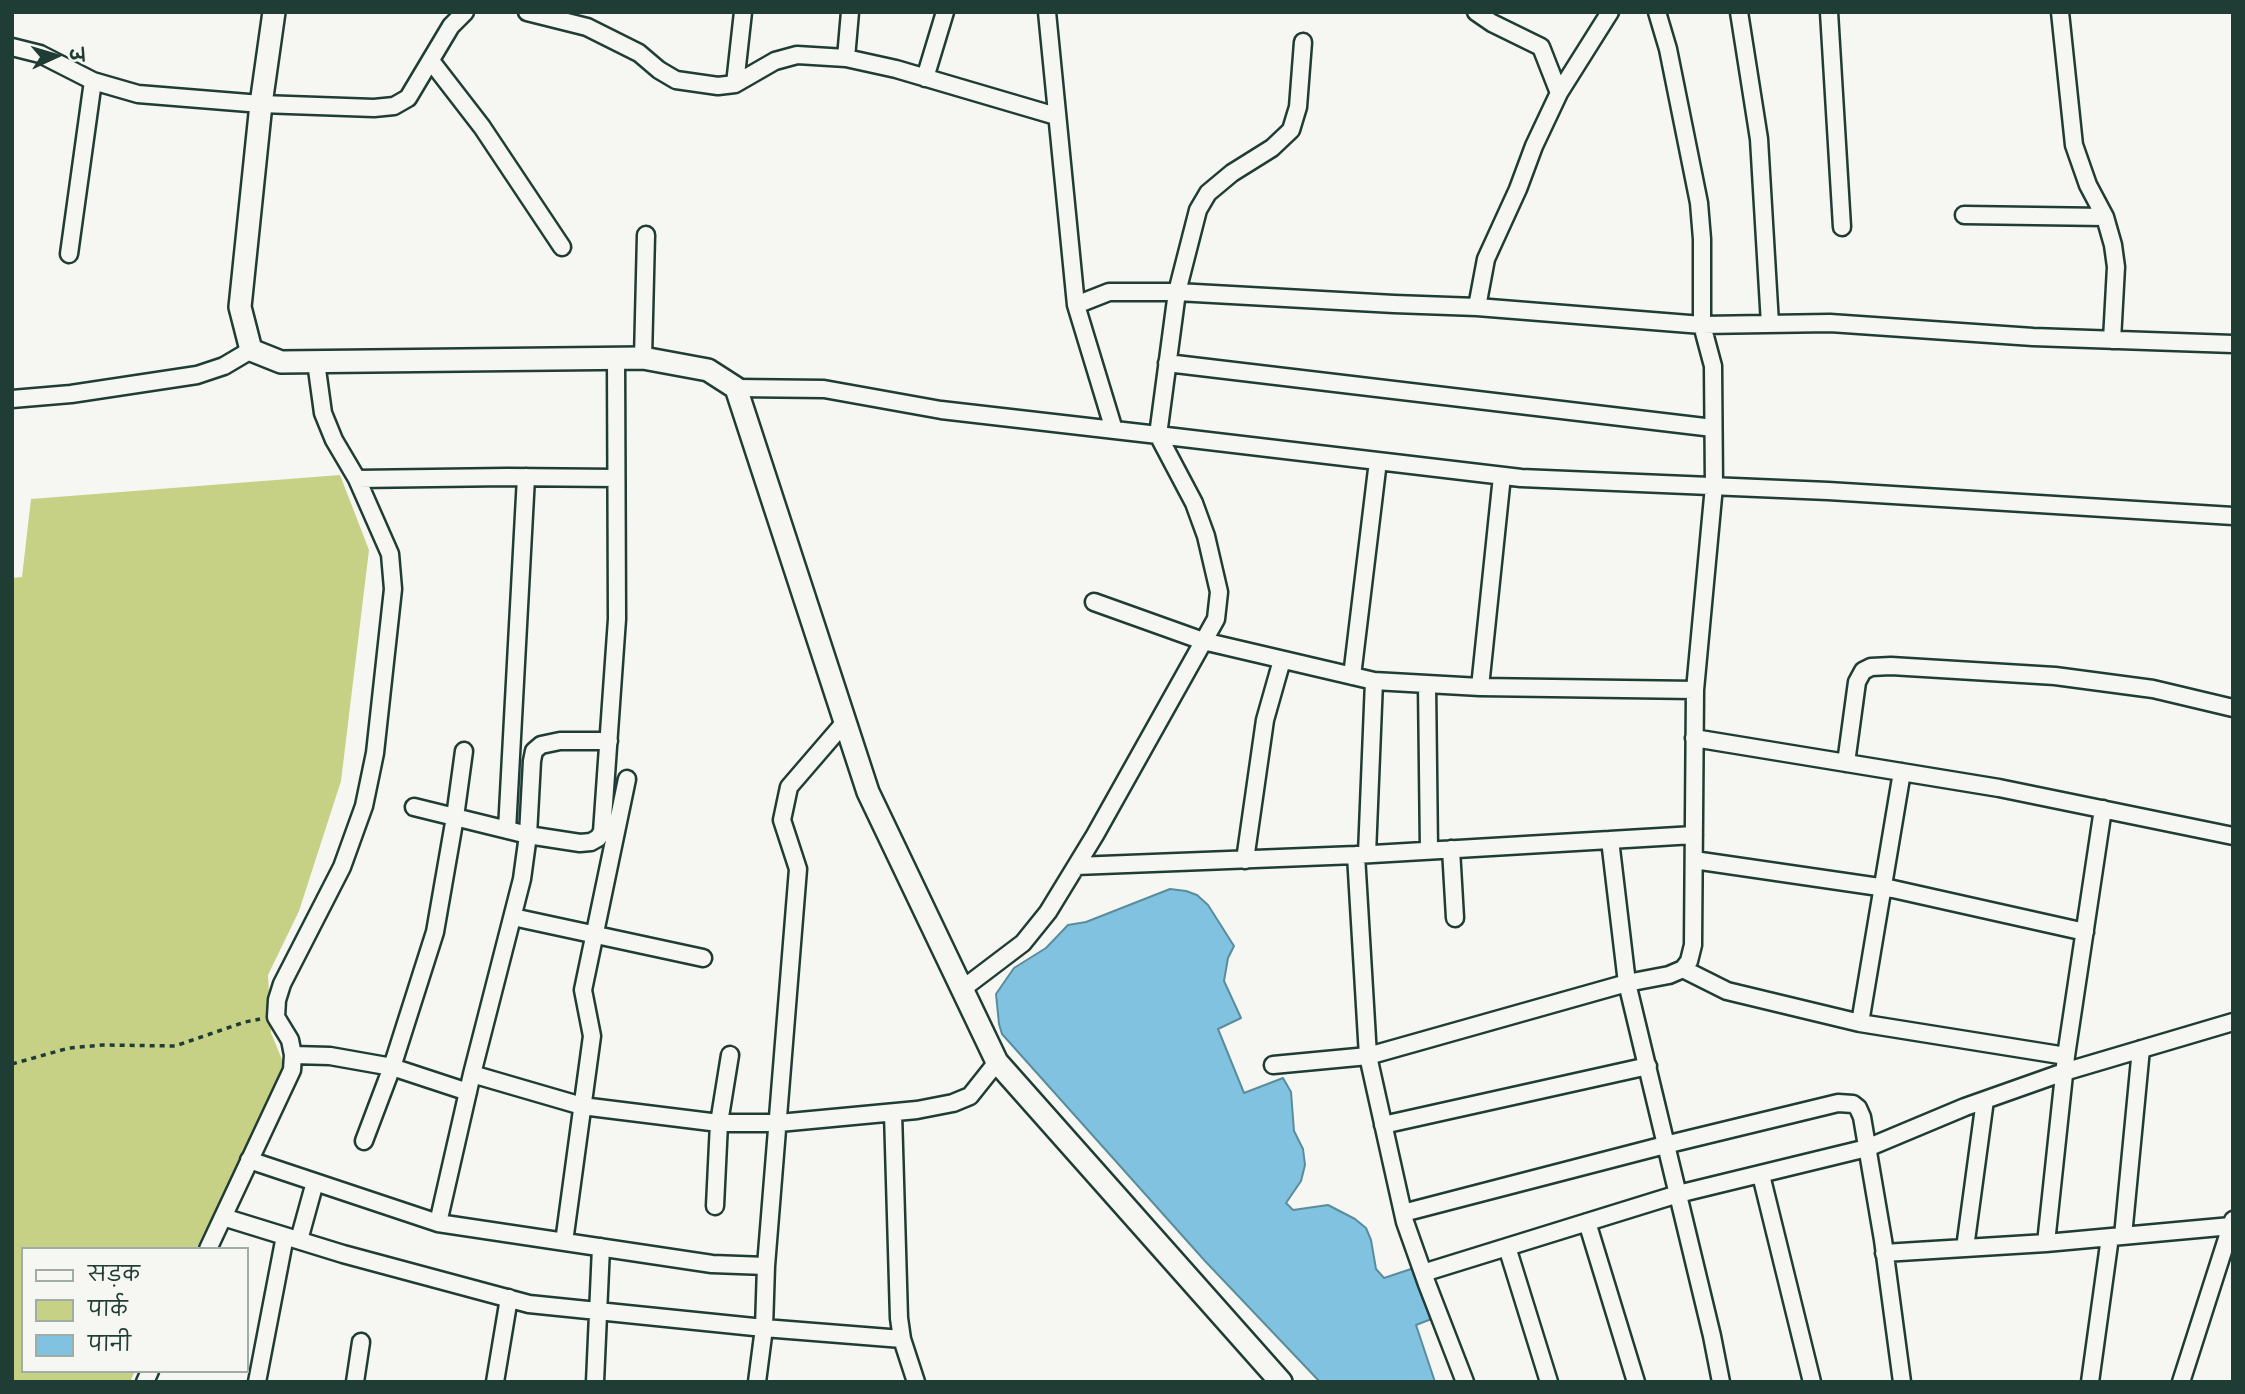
<!DOCTYPE html>
<html>
<head>
<meta charset="utf-8">
<style>
	body { margin:0 }
	#map { position:relative; width:2245px; height:1394px; overflow:hidden; background:#f6f6f2; font-family:Mali,"Playpen Sans Deva",sans-serif }
	canvas { display:block }
	.frame { position:absolute; inset:0; border:14px solid #1f3d34; pointer-events:none }
	.legend { position:absolute; left:21px; top:1247px; width:228px; height:126px; box-sizing:border-box; background:#f6f6f2; border:2px solid #a0aca6; margin:0; padding:9px 12px; list-style:none; font-size:21px; color:#1f3d34 }
	.legend li { display:flex; align-items:center; gap:14px; height:35px }
	.legend b { width:35px; border:2px solid #a0aca6 }
	.north { position:absolute; left:21px; top:21px; width:70px; height:70px; -webkit-text-stroke:5px #f6f6f2; paint-order:stroke; rotate:86deg; font-size:19px; font-weight:700; line-height:28px; text-align:center; color:#1f3d34 }
	.north::after { content:''; display:block; margin:auto; width:24px; height:32px; background:#1f3d34; clip-path:polygon(50% 0,100% 100%,50% 72%,0 100%) }
</style>
</head>
<body>
<div id="map">
<canvas width="2245" height="1394"></canvas>
<div class="frame"></div>
<ul class="legend">
<li><b style="height:9px;background:#f6f6f2"></b>सड़क</li>
<li><b style="height:19px;background:#c6d185"></b>पार्क</li>
<li><b style="height:19px;background:#81c2e1"></b>पानी</li>
</ul>
<div class="north">उ</div>
</div>
<script>
const g = document.querySelector('canvas').getContext('2d');
g.lineJoin = 'round';
function fill(path, color) { g.fillStyle = color; g.fill(path, 'evenodd'); }
const poly = rows => new Path2D(rows.map(r => 'M' + r).join(''));
function stroke(path, color, width, dash) { g.strokeStyle = color; g.lineWidth = width; g.lineCap = dash ? 'butt' : 'round'; g.setLineDash(dash || []); g.stroke(path); }
fill(poly([
	[340,475,369,550,341,781,299,911,268,975,271,1033,286,1069,196,1249,23,1249,23,1371,135,1371,130,1382,12,1382,12,578,22,577,31,499]
]), '#c6d185');
const water = poly([
	[1170,889,1186,891,1197,895,1208,905,1234,946,1228,958,1224,981,1241,1018,1218,1029,1244,1093,1283,1078,1291,1092,1294,1131,1303,1149,1305,1165,1301,1181,1286,1203,1293,1210,1328,1205,1355,1219,1366,1228,1371,1240,1376,1269,1384,1278,1414,1268,1434,1318,1416,1325,1435,1382,1320,1382,1205,1261,1002,1034,999,1024,996,994,1014,968,1046,948,1068,925,1086,922,1170,889]
]);
fill(water, '#81c2e1');
stroke(water, '#5a8d9c', 2);
const minor = poly([
	[527,12,587,27,639,53,659,70,676,80,718,86,735,84,775,61,797,55,846,58,896,69,1056,116],
	[1047,12,1076,305,1114,430],
	[1476,12,1492,23,1541,47,1559,93],
	[1657,12,1668,49,1699,203,1702,239,1702,325,1830,323,2033,337,2233,344],
	[1739,12,1759,139,1770,324],
	[1829,12,1842,227],
	[2060,12,2074,145,2088,185,2105,217,2113,245,2116,267,2112,340],
	[1303,42,1298,107,1291,130,1272,148,1232,173,1208,193,1198,210,1177,292,1158,435,1521,478,1828,491,2233,516],
	[12,47,40,54,93,81,138,94,261,104,374,108,394,106,408,98,451,26,465,12],
	[846,58,850,12],
	[431,61,482,127,562,247],
	[925,78,945,12],
	[735,84,743,12],
	[1964,215,2105,217],
	[69,254,93,81],
	[1076,305,1109,292,1177,292,1394,304,1477,307],
	[643,358,646,235],
	[1167,363,1713,428],
	[736,388,824,389,941,410,1158,435,1194,503,1206,536,1219,592,1216,619,1095,835,1048,912,1023,943,961,990],
	[12,399,71,394,197,375,224,366,251,350],
	[357,479,508,477,616,478],
	[1094,602,1203,641,1374,681,1480,687,1695,690],
	[1352,676,1378,461],
	[1427,685,1429,850],
	[1480,687,1502,476],
	[1694,738,1999,788,2233,836],
	[1846,763,1857,682,1863,671,1871,667,1891,666,2055,676,2153,689,2233,708],
	[414,807,528,835,580,843,591,842,598,838,602,832,617,619,616,358],
	[507,830,526,477],
	[1610,840,1627,983,1712,1336,1721,1382],
	[1451,849,1455,918],
	[1367,854,1374,681],
	[1356,855,1368,1056,1405,1222,1427,1284,1465,1382],
	[1245,860,1265,720,1282,660],
	[1694,860,1893,889,2085,932],
	[1076,866,1356,855,1694,835],
	[513,917,703,958],
	[1683,969,1727,991,1860,1023,2066,1056],
	[1860,1023,1902,772],
	[293,1055,330,1056,392,1067,468,1092],
	[1273,1065,1368,1056,1627,983,1669,975,1683,969,1689,961,1693,945,1695,690,1714,486,1713,366,1702,325,1477,307,1486,259,1518,189,1534,146,1559,93,1610,12],
	[472,1074,582,1106,719,1123,779,1123,917,1110,953,1103,970,1096,997,1062],
	[893,1113,899,1318,902,1339,916,1382],
	[1383,1125,1648,1066],
	[364,1141,392,1067,435,932,455,817,464,751],
	[249,1160,438,1223,712,1264,766,1266],
	[1761,1175,1812,1382],
	[715,1206,719,1123,730,1055],
	[1403,1213,1665,1145,1838,1103,1853,1104,1858,1108,1862,1117,1883,1240,1902,1382],
	[223,1217,343,1254,529,1304,764,1328,902,1339],
	[1587,1222,1636,1382],
	[438,1223,472,1074,522,879,528,835,532,761,534,751,541,745,560,741,609,741],
	[2123,1236,2141,1049],
	[299,1240,315,1182],
	[564,1242,592,1036,583,990,627,779],
	[2046,1243,2066,1056,2103,809],
	[1507,1247,1549,1382],
	[1965,1248,1985,1100],
	[208,1249,292,1070,293,1055,290,1040,276,1017,277,1000,282,984,342,867,364,806,375,753,393,589,390,554,357,479,334,440,323,413,316,362],
	[1884,1253,2046,1243,2231,1226],
	[1423,1273,1678,1194,1867,1148,1965,1107,2064,1072,2233,1022],
	[145,1382,150,1371],
	[257,1382,285,1236],
	[355,1382,361,1342],
	[495,1382,509,1298],
	[595,1382,601,1247],
	[757,1382,764,1328,766,1266,798,869,782,820,789,787,845,722],
	[2090,1382,2110,1237],
	[2181,1382,2233,1220]
]);
const secondary = poly([
	[274,12,261,104,240,307,251,350,281,362,643,358,708,370,736,388,868,792,997,1062,1281,1382]
]);
stroke(minor, '#1f3d34', 21);
stroke(secondary, '#1f3d34', 26);
stroke(poly([
	[12,1064,69,1048,103,1045,175,1046,245,1022,260,1019]
]), '#1f3d34', 3.5, [5, 5]);
stroke(minor, '#f6f6f2', 16);
stroke(secondary, '#f6f6f2', 21);
</script>
</body>
</html>
